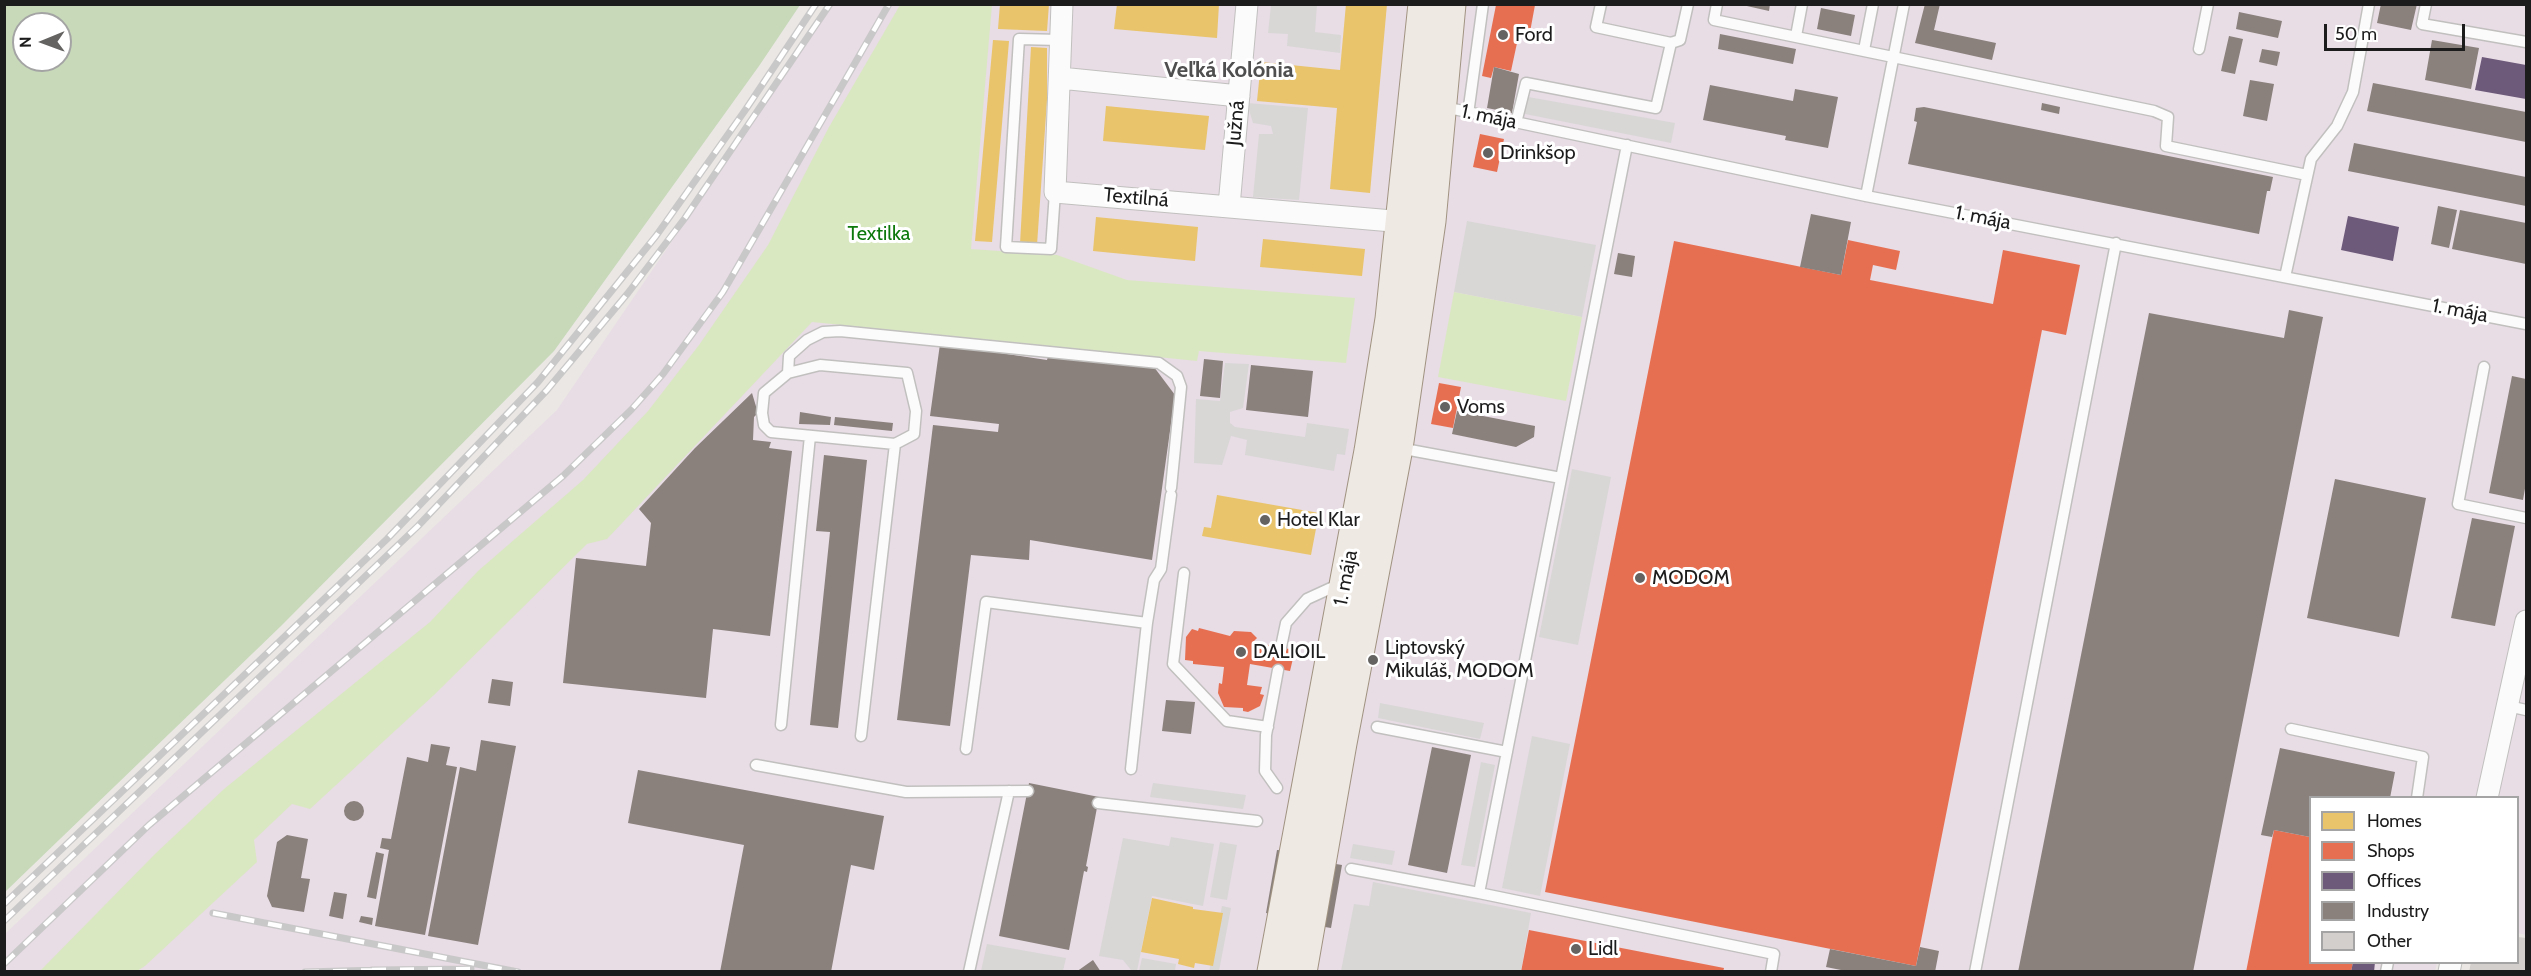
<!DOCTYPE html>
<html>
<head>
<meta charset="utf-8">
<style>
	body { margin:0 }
	#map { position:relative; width:2531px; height:976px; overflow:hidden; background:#eae7e4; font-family:Cabin,sans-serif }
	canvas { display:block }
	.frame { position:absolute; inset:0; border:6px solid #1c1c1c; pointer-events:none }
	.legend { position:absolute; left:2309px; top:796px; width:210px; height:168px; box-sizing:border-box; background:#fff; border:2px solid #a4a4a4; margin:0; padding:8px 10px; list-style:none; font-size:18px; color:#1c1c1c }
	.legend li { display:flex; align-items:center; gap:12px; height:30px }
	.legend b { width:30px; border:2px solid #a4a4a4 }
	.north { position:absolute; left:12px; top:12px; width:60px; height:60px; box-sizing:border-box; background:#fff; border:2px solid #a4a4a4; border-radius:50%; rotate:269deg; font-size:16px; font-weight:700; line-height:24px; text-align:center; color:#1c1c1c }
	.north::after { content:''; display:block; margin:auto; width:21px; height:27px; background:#646362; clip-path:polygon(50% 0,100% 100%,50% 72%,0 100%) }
	.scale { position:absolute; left:2324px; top:24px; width:141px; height:27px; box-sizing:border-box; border:3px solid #1c1c1c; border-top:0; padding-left:8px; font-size:18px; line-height:21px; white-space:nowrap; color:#1c1c1c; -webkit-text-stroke:4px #fff; paint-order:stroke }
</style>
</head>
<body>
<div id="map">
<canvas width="2531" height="976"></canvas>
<div class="frame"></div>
<ul class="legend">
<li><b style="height:16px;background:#e9c46a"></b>Homes</li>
<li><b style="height:16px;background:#e76f51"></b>Shops</li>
<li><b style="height:16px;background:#6d597a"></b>Offices</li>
<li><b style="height:16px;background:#8a817c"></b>Industry</li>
<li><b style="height:16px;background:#d3cfcd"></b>Other</li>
</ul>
<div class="north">N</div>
<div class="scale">50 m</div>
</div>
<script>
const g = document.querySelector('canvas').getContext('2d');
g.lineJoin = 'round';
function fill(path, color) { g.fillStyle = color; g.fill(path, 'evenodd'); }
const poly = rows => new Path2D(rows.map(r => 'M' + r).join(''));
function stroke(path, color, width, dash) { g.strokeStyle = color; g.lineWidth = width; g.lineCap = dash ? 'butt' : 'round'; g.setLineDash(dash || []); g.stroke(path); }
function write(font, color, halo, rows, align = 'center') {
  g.font = font + ' Cabin,sans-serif'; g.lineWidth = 6; g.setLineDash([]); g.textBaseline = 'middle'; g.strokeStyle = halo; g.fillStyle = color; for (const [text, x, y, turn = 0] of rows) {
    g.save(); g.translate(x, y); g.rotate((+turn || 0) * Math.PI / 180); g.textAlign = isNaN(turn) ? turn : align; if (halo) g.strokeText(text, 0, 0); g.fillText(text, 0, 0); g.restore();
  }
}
fill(poly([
	[833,5,2526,5,2526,935,2518,933,2518,798,2310,798,2310,962,2437,963,2435,971,5,972,5,934,557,410]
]), '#e8dce5');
fill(poly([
	[1271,5,1317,5,1315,32,1341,35,1340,53,1287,46,1288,34,1268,33],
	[1517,95,1675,123,1671,143,1515,112],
	[1247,103,1308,108,1299,200,1253,197,1259,134,1273,134,1271,126,1253,123],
	[1467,221,1596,245,1582,317,1454,292],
	[1225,363,1249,364,1243,408,1230,412,1230,423,1235,427,1305,437,1307,423,1349,429,1345,455,1337,454,1334,471,1245,455,1247,440,1231,436,1222,465,1194,463,1196,399,1220,401],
	[1572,469,1611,477,1578,645,1539,637],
	[1380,703,1484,723,1480,739,1378,718],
	[1532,736,1570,744,1540,896,1502,888],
	[1481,762,1495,765,1475,867,1461,865],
	[1153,783,1246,795,1243,809,1150,797],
	[1171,837,1214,844,1203,906,1152,896,1137,971,1131,970,1123,960,1099,956,1123,838,1169,846],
	[1220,842,1237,845,1227,900,1210,897],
	[1353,844,1395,851,1392,865,1350,858],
	[1373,882,1531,913,1521,971,1341,971,1354,904,1369,906],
	[1222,906,1231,908,1219,971,1209,972],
	[987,944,1066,958,1063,971,981,971],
	[1142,958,1176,964,1175,971,1139,971]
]), '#d8d7d6');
fill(poly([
	[900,5,992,5,971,249,1057,255,1127,280,1355,298,1346,363,1199,351,1197,361,812,322,607,539,587,544,434,695,310,809,292,804,254,840,257,862,145,966,137,971,39,972,155,854,224,789,430,622,478,571,583,480,648,411,699,345,768,245,829,127],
	[1454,292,1582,317,1566,401,1438,377]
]), '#dae8c2');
fill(poly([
	[5,4,800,5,759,66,554,351,281,626,5,892],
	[24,24,60,24,60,60,24,60]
]), '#c7d9b9');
fill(poly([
	[1000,4,1049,4,1047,31,998,29],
	[1117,4,1219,4,1217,38,1114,29],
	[1346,4,1387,4,1370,193,1330,189,1337,108,1257,101,1261,62,1340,70],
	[993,40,1009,41,992,242,975,241],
	[1031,47,1047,48,1047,100,1037,245,1020,244],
	[1106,106,1209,116,1205,150,1103,141],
	[1096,217,1198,227,1195,261,1093,251],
	[1263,239,1365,249,1362,276,1260,267],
	[1217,495,1319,513,1311,555,1202,536,1204,527,1211,528],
	[1152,898,1193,907,1193,909,1223,913,1213,966,1195,963,1194,968,1178,964,1179,959,1141,952]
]), '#e9c46a');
fill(poly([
	[1496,5,1535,5,1530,32,1520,29,1511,71,1494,67,1491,78,1482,76],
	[1480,134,1504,139,1497,172,1473,167],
	[1848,240,1900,251,1896,270,1873,265,1870,280,1993,304,2003,250,2080,265,2066,335,2042,330,1916,966,1545,892,1674,241,1841,275],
	[1439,383,1461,387,1453,428,1431,424],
	[1199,628,1230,636,1234,631,1251,632,1257,638,1253,642,1295,650,1290,671,1250,664,1247,685,1262,687,1260,694,1264,695,1260,706,1248,712,1243,711,1243,708,1224,707,1218,693,1219,683,1222,684,1224,667,1193,664,1193,661,1185,660,1186,637,1192,629,1198,631],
	[2274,830,2310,837,2310,962,2353,962,2351,972,2246,972],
	[1529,930,1724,968,1723,972,1521,972]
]), '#e76f51');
fill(poly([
	[2482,57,2526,65,2526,99,2475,90],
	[2348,216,2399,227,2393,261,2341,250],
	[2353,962,2375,962,2374,972,2351,972]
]), '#6d597a');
fill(poly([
	[1738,4,1770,4,1769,11],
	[1925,4,1940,4,1934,30,1996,43,1992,60,1915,43],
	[2381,4,2417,4,2411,30,2377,23],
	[1821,8,1855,15,1851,36,1817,29],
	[2239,12,2282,21,2278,38,2236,29],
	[1720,34,1796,49,1793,64,1718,49],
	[2229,36,2243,39,2235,74,2221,71],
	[2432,40,2479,48,2471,89,2425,80],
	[2262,49,2280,52,2277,66,2259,62],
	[1494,67,1519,74,1512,113,1487,108],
	[2250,80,2274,84,2267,121,2243,116],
	[2373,83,2526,112,2526,142,2367,111],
	[1710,85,1793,101,1795,89,1838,97,1828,148,1785,140,1786,136,1703,120],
	[2042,103,2060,107,2059,114,2041,110],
	[1924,107,2273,177,2270,191,2267,191,2259,234,1908,164,1917,122,1914,121,1916,108],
	[2354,143,2526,177,2526,206,2348,171],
	[2438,206,2457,210,2449,248,2431,244],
	[2460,210,2526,223,2526,264,2452,249],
	[1811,214,1851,222,1841,275,1800,267],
	[1618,253,1635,256,1632,277,1614,274],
	[2289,310,2323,317,2193,972,2018,972,2149,313,2284,338],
	[940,344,1047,360,1049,353,1154,367,1175,395,1152,560,1030,540,1029,560,971,555,950,726,897,720,933,425,998,432,999,424,930,416],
	[1204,359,1223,361,1220,398,1200,396],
	[1251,365,1313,371,1308,417,1246,410],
	[2512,376,2526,379,2526,483,2523,500,2489,493],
	[752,393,758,413,754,417,753,440,771,442,769,448,792,451,770,636,713,629,706,698,563,683,576,558,646,566,651,523,639,509,695,448],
	[1457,411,1535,426,1534,437,1516,447,1452,434],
	[800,412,831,417,830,425,799,424],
	[835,417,893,423,892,431,834,425],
	[824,455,867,460,838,728,810,725,830,532,816,531],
	[2335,479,2426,498,2399,637,2307,618],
	[2472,518,2515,526,2495,626,2451,618],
	[492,679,513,682,510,706,488,703],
	[1166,700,1195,702,1191,734,1162,731],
	[481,740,516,746,478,945,428,936,460,767,476,771],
	[431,744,450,747,446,765,457,767,425,935,375,926,389,850,380,848,382,838,391,839,407,757,428,762],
	[1432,747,1471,755,1447,873,1408,865],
	[2280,748,2395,772,2390,798,2310,798,2310,837,2274,830,2272,837,2261,835],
	[638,770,884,816,874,870,851,865,831,972,720,972,744,845,628,823],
	[1029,783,1099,797,1086,866,1088,867,1087,872,1084,871,1069,950,999,936],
	'344 811a10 10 0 1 1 20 0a10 10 0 1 1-20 0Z',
	[287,835,308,839,301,878,310,879,304,912,272,907,267,896,277,842],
	[1277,850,1288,851,1276,915,1266,913],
	[376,852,384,854,376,899,367,897],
	[1330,863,1342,865,1331,928,1319,926],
	[334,892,347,894,343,919,329,916],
	[361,916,373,918,372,925,359,922],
	[1920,947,1939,951,1935,972,1851,972,1826,967,1830,949,1916,966],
	[1093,960,1101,972,1076,972]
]), '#8a817c');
fill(poly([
	[2518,937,2526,938,2526,972,2469,972,2471,962,2518,962]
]), '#d3cfcd');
const service = poly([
	[1717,4,1714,20,2154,111,2168,117,2166,146,2307,175],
	[2426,4,2422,24,2526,42],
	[1796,36,1802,4],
	[1671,43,1680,40,1688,4],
	[2199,49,2208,4],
	[1864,50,1873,4],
	[1444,107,1866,196,2526,324],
	[1468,114,1483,4],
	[1516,123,1526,83,1656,108,1671,43,1596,27,1601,4],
	[1627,145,1479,893,1774,954,1771,972],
	[1055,192,1051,249,1006,247,1019,39,1060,40],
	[1866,196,1904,4],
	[2285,277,2311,159,2337,126,2353,92,2369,4],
	[2484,367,2458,504,2526,518],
	[788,373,789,356,807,340,823,332,840,331,1159,363,1177,376,1181,387,1171,488],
	[1399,448,1561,478],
	[1184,573,1173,664,1227,721,1268,727],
	[1147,623,1154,580,1161,569,1171,495],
	[1281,647,1286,623,1307,599,1331,588,1341,590],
	[2508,706,2526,710],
	[781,725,810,436],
	[1377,727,1507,752],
	[2291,729,2423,757,2417,798],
	[861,736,895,444,771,432,764,425,762,413,764,393,788,373,820,365,907,373,916,411,914,434,895,444],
	[966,749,986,602,1147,623,1131,769],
	[756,765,906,792,1028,791],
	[1277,788,1265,771,1266,735,1278,670],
	[1098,803,1257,821],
	[1351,869,1479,893],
	[969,972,1009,791],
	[1975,972,2116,243],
	[2386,972,2388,962]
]);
const minor = poly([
	[1062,4,1055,192,1404,222],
	[1060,78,1239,96],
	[1229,206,1247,4],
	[2487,798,2526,621],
	[2449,972,2451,962]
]);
const primary = poly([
	[1274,972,1371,451,1392,319,1425,4],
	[1300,972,1340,743,1396,448,1429,221,1449,4]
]);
stroke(service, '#c1c0bf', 13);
stroke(minor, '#c1c0bf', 23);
stroke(primary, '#a09381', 35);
stroke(service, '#fcfbfb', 10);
stroke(minor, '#fcfbfb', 21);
stroke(primary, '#efe9e3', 33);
const rail = poly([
	[4,904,387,539,538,382,656,236,746,109,816,4],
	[213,913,518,972],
	[4,921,418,526,547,390,628,293,685,218,830,4],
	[4,964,149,825,563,476,631,410,663,374,723,292,889,4],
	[372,970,471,969],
	[305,972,380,970]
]);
stroke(rail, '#c9c8c8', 7);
stroke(rail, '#fff', 4.5, [14]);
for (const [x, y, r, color] of [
	[1503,35,6,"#646362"],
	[1488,153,6,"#646362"],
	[1445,407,6,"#646362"],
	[1265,520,6,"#646362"],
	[1640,578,6,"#646362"],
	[1241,652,6,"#646362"],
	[1373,660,6,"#646362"],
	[1576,949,6,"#646362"]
]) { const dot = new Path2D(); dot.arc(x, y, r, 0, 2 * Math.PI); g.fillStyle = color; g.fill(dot); stroke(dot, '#fff', 2); }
write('20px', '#1c1c1c', '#fff', [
	["Ford",1515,35],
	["Drinkšop",1500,153],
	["Voms",1457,407],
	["Hotel Klar",1277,520],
	["MODOM",1652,578],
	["Liptovský",1385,648],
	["Mikuláš, MODOM",1385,671],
	["DALIOIL",1253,652],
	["Lidl",1588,949]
], 'left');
write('20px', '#1c1c1c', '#fff', [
	["1. mája",1489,117,12],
	["Južná",1236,123,-85],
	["Textilná",1136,198,5],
	["1. mája",1983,218,11],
	["1. mája",2460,311,11],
	["1. mája",1346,578,-79]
]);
write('20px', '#0d780b', '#fff', [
	["Textilka",879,234]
]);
write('bold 22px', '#4f4f4f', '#fff', [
	["Veľká Kolónia",1229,71]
]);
</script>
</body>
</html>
